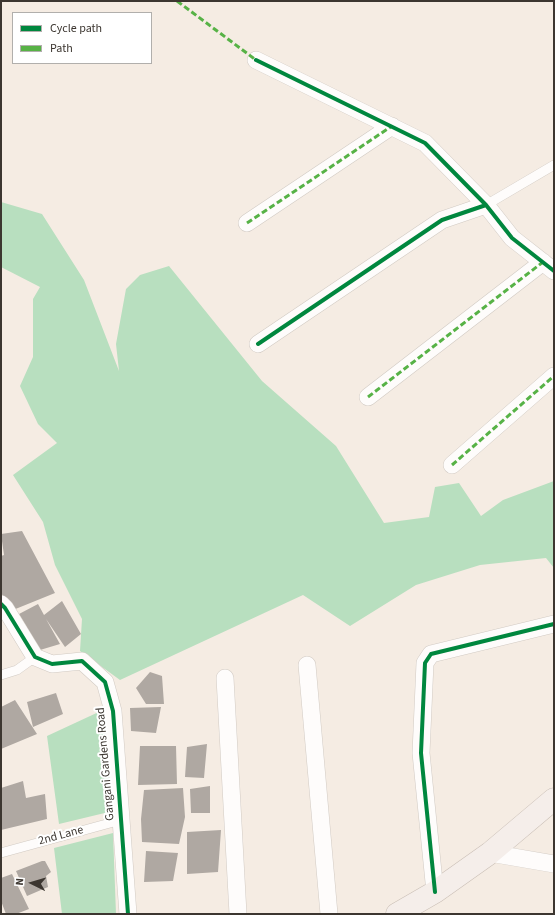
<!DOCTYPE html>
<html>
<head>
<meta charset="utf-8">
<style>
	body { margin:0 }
	#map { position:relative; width:555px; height:915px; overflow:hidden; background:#f5ece3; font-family:"Source Sans 3",sans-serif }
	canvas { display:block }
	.frame { position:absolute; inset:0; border:2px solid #3c3630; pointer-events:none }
	.legend { position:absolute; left:12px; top:12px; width:140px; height:52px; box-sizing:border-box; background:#fff; border:1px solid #b1afac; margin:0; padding:5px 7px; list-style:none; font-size:12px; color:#3c3630 }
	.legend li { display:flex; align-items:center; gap:8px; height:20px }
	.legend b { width:20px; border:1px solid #b1afac }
	.north { position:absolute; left:12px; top:863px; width:40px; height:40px; -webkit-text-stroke:3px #fff; paint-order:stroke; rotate:275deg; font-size:11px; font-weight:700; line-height:16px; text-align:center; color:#3c3630 }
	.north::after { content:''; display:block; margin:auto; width:14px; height:18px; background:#3c3630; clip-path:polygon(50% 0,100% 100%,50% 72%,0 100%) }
</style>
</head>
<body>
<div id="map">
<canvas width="555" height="915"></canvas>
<div class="frame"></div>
<ul class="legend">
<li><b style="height:5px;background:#00873e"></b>Cycle path</li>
<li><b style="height:5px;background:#57b246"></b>Path</li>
</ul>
<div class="north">N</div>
</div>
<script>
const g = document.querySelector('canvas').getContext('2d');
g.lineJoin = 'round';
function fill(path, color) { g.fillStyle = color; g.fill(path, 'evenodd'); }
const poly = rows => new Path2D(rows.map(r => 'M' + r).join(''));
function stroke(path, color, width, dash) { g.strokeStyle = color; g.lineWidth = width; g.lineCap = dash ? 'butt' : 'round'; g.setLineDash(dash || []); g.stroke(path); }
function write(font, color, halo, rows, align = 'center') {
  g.font = font + ' "Source Sans 3",sans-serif'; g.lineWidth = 4; g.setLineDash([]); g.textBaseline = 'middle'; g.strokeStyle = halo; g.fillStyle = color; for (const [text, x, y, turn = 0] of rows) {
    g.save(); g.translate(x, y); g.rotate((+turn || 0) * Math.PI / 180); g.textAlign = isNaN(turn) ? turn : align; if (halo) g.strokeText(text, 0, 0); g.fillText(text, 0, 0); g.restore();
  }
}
fill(poly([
	[1,202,42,214,84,280,119,371,116,344,126,289,140,275,169,266,262,381,336,446,384,523,429,517,435,487,459,483,481,516,503,500,554,481,554,568,546,558,480,565,416,585,350,626,303,595,120,680,80,651,82,619,55,565,43,522,13,475,57,443,38,424,20,386,33,357,33,299,40,287,1,267],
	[103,710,113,811,59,824,47,736],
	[113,833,116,914,62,914,54,848]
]), '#b8dfbf');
fill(poly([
	[22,531,55,593,13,610,1,593,1,556,4,555,1,534],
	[62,601,81,634,65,647,46,619,60,644,40,650,19,614,38,604,44,615],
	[150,672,162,676,164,704,146,704,136,688],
	[56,693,63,714,33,727,27,702],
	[15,700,37,734,1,749,1,707],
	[161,707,156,733,131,731,130,708],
	[207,744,204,778,185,777,187,747],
	[140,746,176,746,177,784,138,785],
	[23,781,26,798,45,794,47,819,1,830,1,788],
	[210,786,210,813,191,813,190,789],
	[183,788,185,817,179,844,142,842,141,819,144,790],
	[221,830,218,872,187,874,187,832],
	[146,851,178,853,173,881,144,882],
	[42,861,45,861,51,872,46,876,48,887,27,896,16,871],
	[12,874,29,909,16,914,6,914,1,901,1,878]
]), '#afa8a2');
const service = poly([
	[486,205,554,165],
	[1,675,17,670,35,657],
	[1,853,121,820]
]);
const minor = poly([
	[256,60,425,143,486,205,512,238,554,271],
	[247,223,392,126],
	[258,344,442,220,486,205],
	[368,397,543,262],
	[452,465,554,376],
	[1,604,5,608,35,657,52,664,82,661,105,682,113,711,128,914],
	[307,665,329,914],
	[225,678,238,914],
	[490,853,554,864],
	[435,892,421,753,425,663,431,654,554,624]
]);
const trunk = poly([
	[397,914,435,892,490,853,554,799]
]);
stroke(service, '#d1cac3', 10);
stroke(minor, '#d1cac3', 18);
stroke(trunk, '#c9beb5', 23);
stroke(service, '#fefcfb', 9);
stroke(minor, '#fefcfb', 17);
stroke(trunk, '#f5eeea', 22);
stroke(poly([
	[177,1,256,60],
	[247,223,392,126],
	[368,397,543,262],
	[452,465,554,376]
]), '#57b246', 3, [6, 3]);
stroke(poly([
	[256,60,425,143,486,205,512,238,554,271],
	[258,344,442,220,486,205],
	[1,604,5,608,35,657,52,664,82,661,105,682,113,711,128,914],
	[435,892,421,753,425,663,431,654,554,624]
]), '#00873e', 4);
write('12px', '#3c3630', '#fff', [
	["Gangani Gardens Road",106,764,-95],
	["2nd Lane",61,836,-15]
]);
</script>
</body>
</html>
